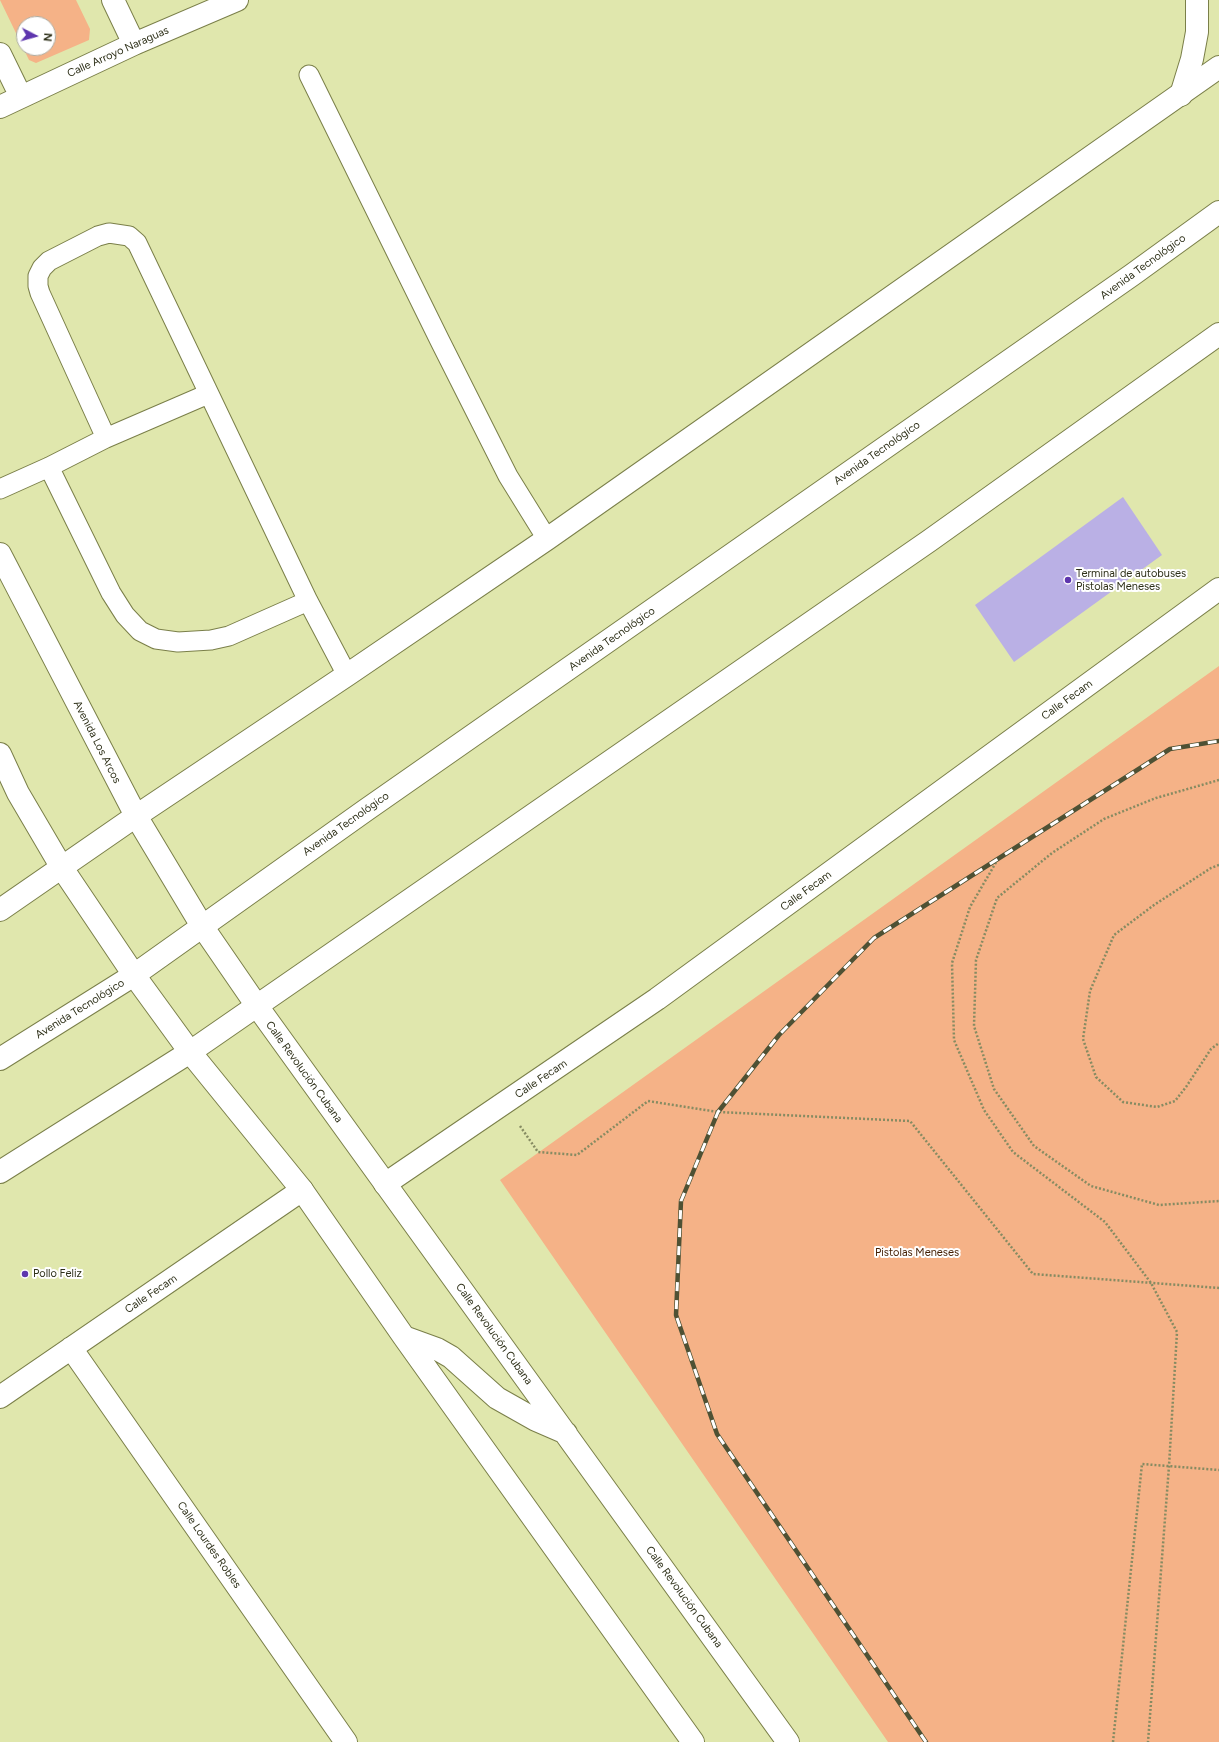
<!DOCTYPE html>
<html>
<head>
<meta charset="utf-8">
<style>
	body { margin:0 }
	#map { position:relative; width:1219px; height:1742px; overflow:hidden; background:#e0e7ad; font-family:Figtree,sans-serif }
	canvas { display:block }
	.north { position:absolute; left:16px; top:16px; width:40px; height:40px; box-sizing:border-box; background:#fff; border:1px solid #abaca3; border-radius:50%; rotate:96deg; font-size:11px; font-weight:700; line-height:16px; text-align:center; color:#2e3019 }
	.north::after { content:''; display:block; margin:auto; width:14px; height:18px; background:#5e36ae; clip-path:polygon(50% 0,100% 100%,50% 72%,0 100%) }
</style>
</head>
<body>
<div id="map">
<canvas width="1219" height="1742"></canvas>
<div class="north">N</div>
</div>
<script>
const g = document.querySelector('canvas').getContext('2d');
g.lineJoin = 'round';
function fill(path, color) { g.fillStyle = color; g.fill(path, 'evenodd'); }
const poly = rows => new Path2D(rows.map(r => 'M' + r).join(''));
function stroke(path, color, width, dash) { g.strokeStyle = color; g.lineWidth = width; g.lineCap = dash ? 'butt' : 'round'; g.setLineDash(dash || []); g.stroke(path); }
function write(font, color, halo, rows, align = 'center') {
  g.font = font + ' Figtree,sans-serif'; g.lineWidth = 4; g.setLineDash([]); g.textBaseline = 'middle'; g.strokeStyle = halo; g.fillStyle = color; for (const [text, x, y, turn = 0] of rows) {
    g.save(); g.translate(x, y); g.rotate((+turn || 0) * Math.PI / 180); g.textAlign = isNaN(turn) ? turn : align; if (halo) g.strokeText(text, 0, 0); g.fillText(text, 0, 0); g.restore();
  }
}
fill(poly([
	[0,0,76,0,90,29,89,40,36,63,29,60],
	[24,24,48,24,48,48,24,48],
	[1219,666,1219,1742,888,1742,500,1180]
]), '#f5b287');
fill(poly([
	[1123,497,1162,555,1014,662,975,605]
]), '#bab0e5');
const service = poly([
	[309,75,440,341,508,476,547,539],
	[106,438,208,394],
	[49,467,111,593,125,615,140,631,156,639,178,642,211,640,229,636,308,601],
	[0,489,49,467,106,438,40,293,38,286,38,276,42,268,49,261,98,236,109,233,129,236,137,243,308,601,347,675]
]);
const minor = poly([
	[113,0,134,44],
	[0,54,21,97],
	[1181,95,1192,59,1197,32,1197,0],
	[0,107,134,44,237,0],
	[385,1184,657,999,1219,589],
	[71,1348,346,1742],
	[0,1397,302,1190]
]);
const tertiary = poly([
	[0,554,136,816,202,926,257,1006,788,1742],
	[0,754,18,793,62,868,134,975,190,1052,302,1190,404,1337,693,1742],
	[404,1337,437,1349,451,1357,497,1398,536,1420,566,1433]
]);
const secondary = poly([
	[0,910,136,816,347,675,547,539,1219,67]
]);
const primary = poly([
	[0,1059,134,975,366,810,1132,275,1219,212],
	[0,1172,190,1052,929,541,1219,334]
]);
stroke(service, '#7a7f49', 21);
stroke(minor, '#7a7f49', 24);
stroke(tertiary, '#7a7f49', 24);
stroke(secondary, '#7a7f49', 24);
stroke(primary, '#7a7f49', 24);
stroke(poly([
	[1219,780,1156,798,1104,819,1052,853,997,898,976,960,974,1026,994,1089,1034,1146,1091,1186,1159,1205,1219,1201],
	[998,859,970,907,952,963,954,1040,984,1110,1013,1152,1105,1222,1151,1283,1177,1332,1169,1466,1148,1742],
	[1219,865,1211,868,1154,905,1114,935,1090,991,1083,1039,1096,1077,1123,1102,1157,1107,1175,1101,1186,1087,1211,1049,1219,1043],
	[520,1126,538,1152,577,1155,648,1101,718,1112,910,1121,1033,1274,1219,1288],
	[1113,1742,1142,1464,1219,1470]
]), '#868b62', 2.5, [2, 2]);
stroke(service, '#fff', 19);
stroke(minor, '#fff', 22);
stroke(tertiary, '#fff', 22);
stroke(secondary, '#fff', 22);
stroke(primary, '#fff', 22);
const rail = poly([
	[926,1742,717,1434,676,1315,681,1201,718,1112,779,1035,874,938,1170,749,1219,741]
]);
stroke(rail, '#4e5134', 4.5);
stroke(rail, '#fff', 3, [9]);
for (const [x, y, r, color] of [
	[1068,580,4,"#5e36ae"],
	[25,1274,4,"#5e36ae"]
]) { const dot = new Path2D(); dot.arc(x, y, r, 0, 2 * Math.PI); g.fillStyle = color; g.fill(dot); stroke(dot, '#fff', 1.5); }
write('11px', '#2e3019', '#fff', [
	["Calle Arroyo Naraguas",118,52,-24],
	["Avenida Tecnológico",1143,267,-36],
	["Avenida Tecnológico",877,453,-35],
	["Avenida Tecnológico",612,639,-35],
	["Calle Fecam",1067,700,-36],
	["Avenida Los Arcos",97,742,63],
	["Avenida Tecnológico",346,824,-35],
	["Calle Fecam",806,891,-36],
	["Avenida Tecnológico",80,1009,-32],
	["Calle Revolución Cubana",304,1072,54],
	["Calle Fecam",541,1079,-34],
	["Calle Fecam",151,1294,-34],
	["Calle Revolución Cubana",494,1334,54],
	["Calle Lourdes Robles",209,1545,55],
	["Calle Revolución Cubana",684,1597,54]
]);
write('11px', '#2e3019', '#fff', [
	["Terminal de autobuses",1076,574],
	["Pistolas Meneses",1076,587],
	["Pollo Feliz",33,1274]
], 'left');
write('11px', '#431d00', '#fff', [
	["Pistolas Meneses",917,1253]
]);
</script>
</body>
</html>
